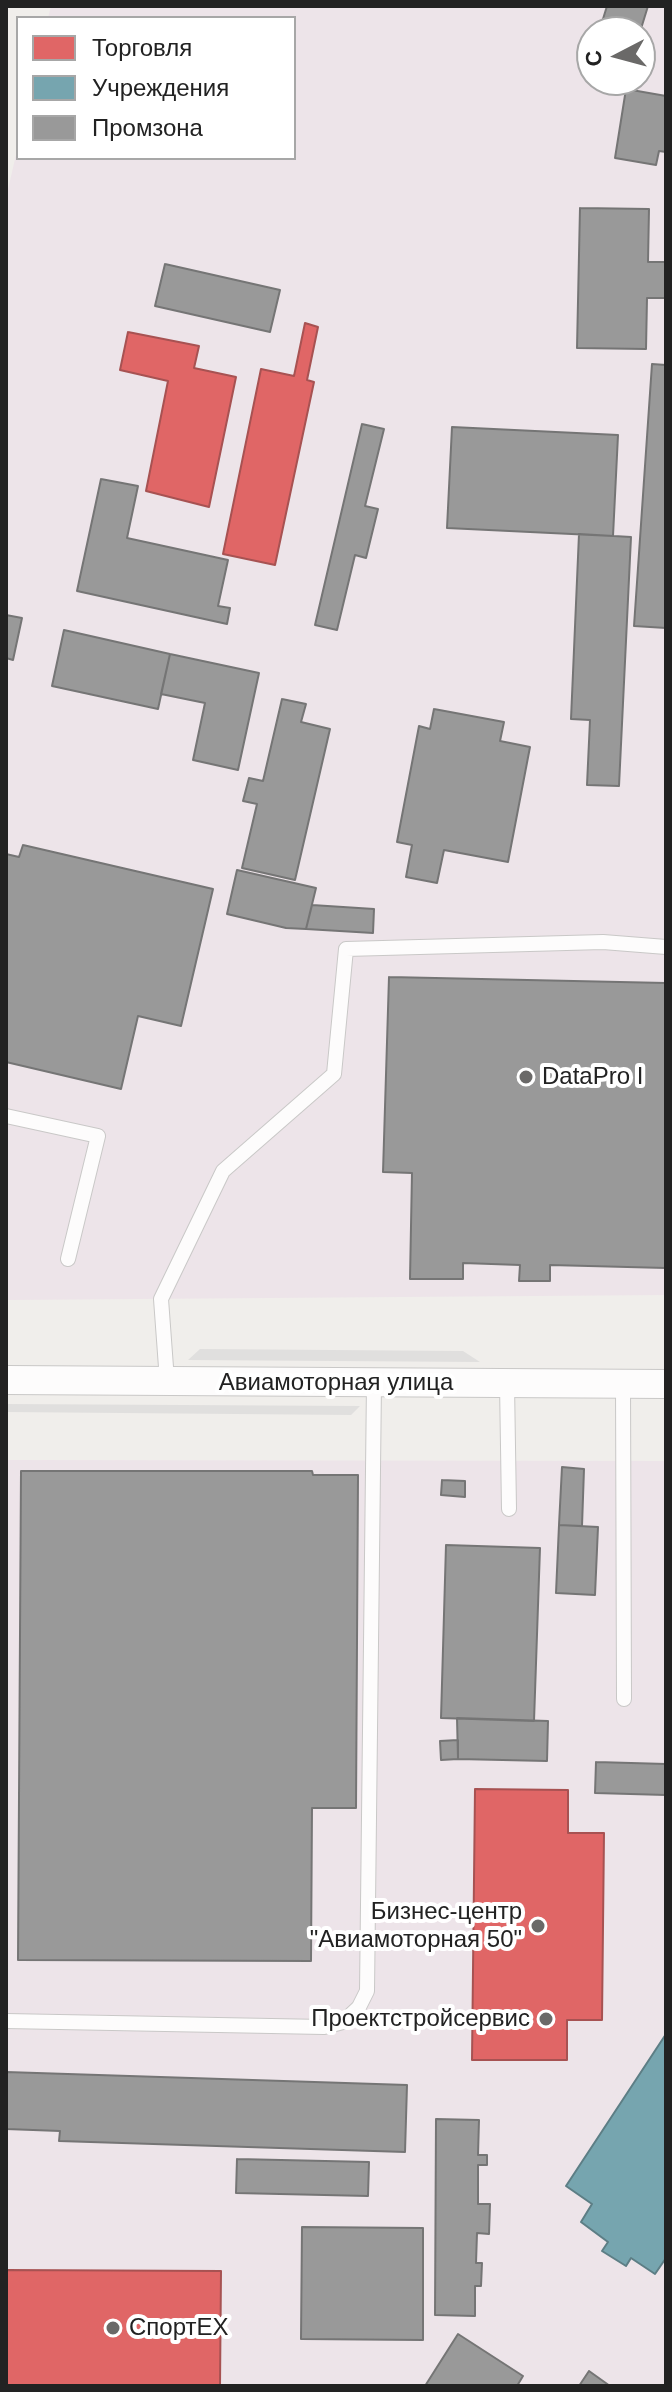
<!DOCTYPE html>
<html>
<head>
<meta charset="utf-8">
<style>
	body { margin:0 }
	#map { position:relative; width:672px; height:2392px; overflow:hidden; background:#f0eeeb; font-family:Arial,sans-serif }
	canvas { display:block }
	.frame { position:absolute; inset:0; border:8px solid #222; pointer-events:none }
	.legend { position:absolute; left:16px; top:16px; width:280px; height:144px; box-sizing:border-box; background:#fff; border:2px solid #a7a7a7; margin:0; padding:10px 14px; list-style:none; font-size:24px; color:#222 }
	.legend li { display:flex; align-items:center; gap:16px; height:40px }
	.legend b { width:40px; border:2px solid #a7a7a7 }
	.north { position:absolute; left:576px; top:16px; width:80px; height:80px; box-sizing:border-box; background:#fff; border:2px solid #a7a7a7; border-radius:50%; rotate:264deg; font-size:22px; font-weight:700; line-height:32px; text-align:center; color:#222 }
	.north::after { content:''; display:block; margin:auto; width:28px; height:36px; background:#6a6968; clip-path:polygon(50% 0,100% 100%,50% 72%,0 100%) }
</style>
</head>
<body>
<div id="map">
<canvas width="672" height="2392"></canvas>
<div class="frame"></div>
<ul class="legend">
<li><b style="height:22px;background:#e06666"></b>Торговля</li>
<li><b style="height:22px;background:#76a5af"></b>Учреждения</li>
<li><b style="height:22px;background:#999"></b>Промзона</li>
</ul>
<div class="north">С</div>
</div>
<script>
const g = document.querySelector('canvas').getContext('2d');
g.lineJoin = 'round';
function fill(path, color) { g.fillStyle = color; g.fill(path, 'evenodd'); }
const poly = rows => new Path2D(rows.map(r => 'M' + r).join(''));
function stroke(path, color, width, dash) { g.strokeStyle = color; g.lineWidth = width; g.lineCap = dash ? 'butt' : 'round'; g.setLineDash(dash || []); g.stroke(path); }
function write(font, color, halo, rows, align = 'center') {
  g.font = font + ' Arial,sans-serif'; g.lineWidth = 8; g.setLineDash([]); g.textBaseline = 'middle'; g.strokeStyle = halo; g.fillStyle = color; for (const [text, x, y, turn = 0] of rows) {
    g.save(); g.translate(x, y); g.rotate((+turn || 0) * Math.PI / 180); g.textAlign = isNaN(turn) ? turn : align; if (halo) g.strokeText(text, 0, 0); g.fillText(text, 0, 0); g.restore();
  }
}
fill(poly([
	[51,6,666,6,666,1295,6,1300,6,198,18,146,18,158,294,158,294,18,48,18],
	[592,32,640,32,640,80,592,80],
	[6,1460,666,1461,666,2386,6,2386]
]), '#ede4e9');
fill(poly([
	[200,1349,463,1351,480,1362,188,1360],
	[6,1404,360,1406,351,1415,6,1412]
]), '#e0dfde');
const shops = poly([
	[305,323,318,327,307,380,314,382,275,565,223,554,261,369,294,376,305,323],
	[128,332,199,346,194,368,236,377,209,507,146,491,168,381,120,370,128,332],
	[475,1789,568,1790,568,1833,604,1833,602,2020,567,2020,567,2060,472,2060,475,1789],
	[6,2270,221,2271,220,2386,6,2386,6,2270]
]);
fill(shops, '#e06666');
stroke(shops, '#a75252', 2);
const public = poly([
	[666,2034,666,2258,655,2274,631,2258,626,2266,602,2251,608,2242,581,2222,592,2204,566,2186,666,2034]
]);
fill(public, '#76a5af');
stroke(public, '#5d7e85', 2);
const industry = poly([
	[607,6,648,6,640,32,599,32,607,6],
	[626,89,666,96,666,152,659,151,656,165,615,158,626,89],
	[580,208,649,209,648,262,666,262,666,298,647,298,646,349,577,348,580,208],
	[165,264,280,290,270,332,155,306,165,264],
	[652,364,666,365,666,628,634,626,652,364],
	[362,424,384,429,365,506,378,509,366,558,355,555,337,630,315,625,362,424],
	[452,427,618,435,613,536,447,528,452,427],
	[101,479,138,486,127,538,228,560,218,606,230,608,227,624,77,591,101,479],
	[579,534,631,537,619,786,587,785,590,720,571,719,579,534],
	[6,615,22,618,13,660,6,658,6,615],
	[64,630,170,654,158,709,52,686,64,630],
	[170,654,259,673,238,770,193,760,205,703,161,694,170,654],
	[282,699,306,704,301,722,330,729,295,880,242,868,257,804,243,801,249,778,263,781,282,699],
	[434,709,504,722,500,741,530,747,508,862,444,850,437,883,406,877,412,845,397,842,419,726,430,729,434,709],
	[23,845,213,889,181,1026,138,1016,121,1089,6,1062,6,854,19,857,23,845],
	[237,870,316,888,306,929,286,928,227,914,237,870],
	[312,905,374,909,373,933,306,929,312,905],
	[389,977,666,983,666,1268,550,1265,550,1281,519,1281,520,1265,463,1263,463,1279,410,1279,412,1173,383,1172,389,977],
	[562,1467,584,1469,582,1526,559,1525,562,1467],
	[21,1471,312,1471,313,1475,358,1475,356,1808,312,1808,311,1961,18,1960,21,1471],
	[442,1480,465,1481,465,1497,441,1495,442,1480],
	[559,1525,598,1527,595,1595,556,1593,559,1525],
	[446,1545,540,1548,534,1721,441,1718,446,1545],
	[457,1718,548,1721,547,1761,458,1759,457,1718],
	[458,1740,458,1759,441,1760,440,1741,458,1740],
	[596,1762,666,1764,666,1795,595,1793,596,1762],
	[6,2072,407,2085,405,2152,59,2141,60,2131,6,2129,6,2072],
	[436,2119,479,2120,478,2155,487,2155,487,2165,478,2165,478,2204,490,2204,489,2234,477,2233,476,2263,482,2263,481,2286,475,2286,475,2316,435,2315,436,2119],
	[237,2159,369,2162,368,2196,236,2193,237,2159],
	[302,2227,423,2228,423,2340,301,2339,302,2227],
	[458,2334,523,2376,517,2386,425,2386,458,2334],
	[589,2371,610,2386,579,2386,589,2371]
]);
fill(industry, '#999');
stroke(industry, '#757575', 2);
const lane = poly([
	[6,1116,98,1136,68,1259],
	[167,1381,161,1299,223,1171,334,1074,346,949,603,942,666,947],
	[507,1384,509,1509],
	[623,1384,624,1699],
	[6,2021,324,2027,343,2022,359,2007,367,1991,374,1383]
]);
const street = poly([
	[6,1380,666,1384]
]);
stroke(lane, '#c9c8c7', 16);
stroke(street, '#c9c8c7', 30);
stroke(lane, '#fdfcfc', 14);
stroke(street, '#fdfcfc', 28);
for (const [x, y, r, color] of [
	[526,1077,8,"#6a6968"],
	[538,1926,8,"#6a6968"],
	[546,2019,8,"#6a6968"],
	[113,2328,8,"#6a6968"]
]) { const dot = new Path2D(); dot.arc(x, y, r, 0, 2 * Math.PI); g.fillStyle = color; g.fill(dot); stroke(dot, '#fff', 3); }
write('24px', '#222', '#fff', [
	["DataPro I",542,1077],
	["Бизнес-центр",522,1912,"right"],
	["\"Авиамоторная 50\"",522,1940,"right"],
	["Проектстройсервис",530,2019,"right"],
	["СпортEX",129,2328]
], 'left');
write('24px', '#222', '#fff', [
	["Авиамоторная улица",336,1383]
]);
</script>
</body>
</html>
